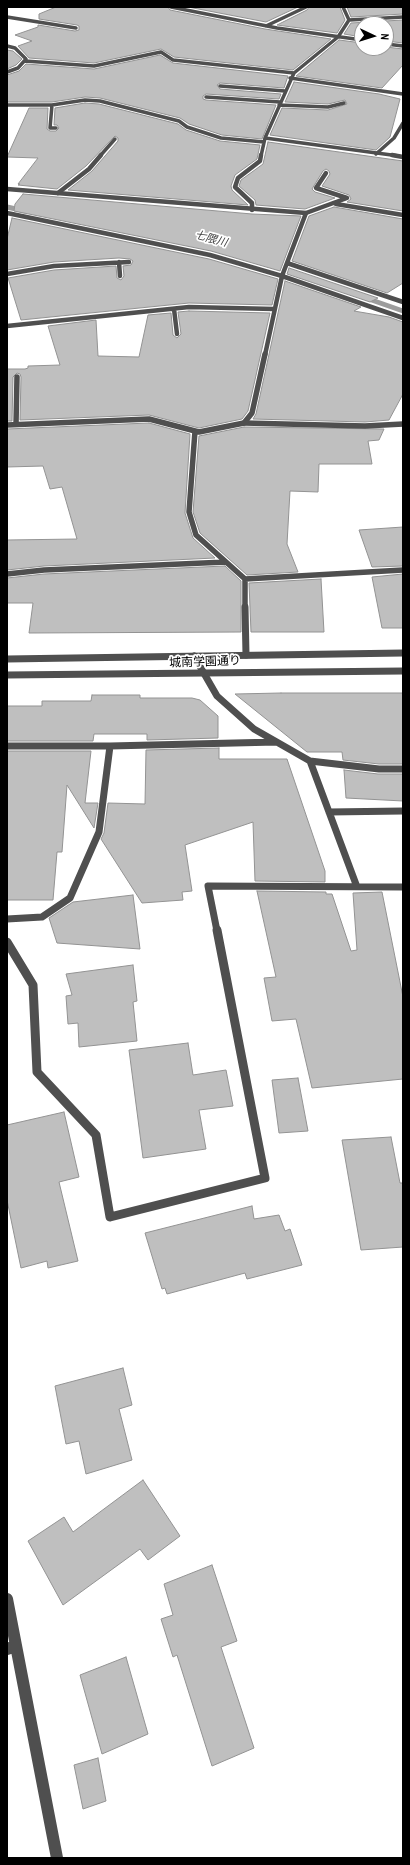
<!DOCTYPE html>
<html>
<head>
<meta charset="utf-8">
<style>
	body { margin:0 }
	#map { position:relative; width:410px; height:1865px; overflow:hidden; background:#fff; font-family:"PT Sans Narrow",sans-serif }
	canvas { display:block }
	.frame { position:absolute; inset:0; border:8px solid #000; pointer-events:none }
	.north { position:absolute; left:354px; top:16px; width:40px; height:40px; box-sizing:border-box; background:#fff; border:1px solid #999; border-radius:50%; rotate:94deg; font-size:11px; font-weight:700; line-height:16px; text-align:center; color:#000 }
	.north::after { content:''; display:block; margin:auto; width:14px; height:18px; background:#000; clip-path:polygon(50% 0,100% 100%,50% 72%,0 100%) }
</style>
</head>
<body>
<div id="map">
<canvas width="410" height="1865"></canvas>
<div class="frame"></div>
<div class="north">N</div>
</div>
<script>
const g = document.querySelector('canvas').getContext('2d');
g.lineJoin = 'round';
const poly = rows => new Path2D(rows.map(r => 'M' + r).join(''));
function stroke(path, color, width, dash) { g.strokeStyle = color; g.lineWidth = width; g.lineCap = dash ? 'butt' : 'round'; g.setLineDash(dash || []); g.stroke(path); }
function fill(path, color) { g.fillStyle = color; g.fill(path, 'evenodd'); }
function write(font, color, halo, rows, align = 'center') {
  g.font = font + ' "PT Sans Narrow","Noto Sans JP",sans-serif'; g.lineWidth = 3.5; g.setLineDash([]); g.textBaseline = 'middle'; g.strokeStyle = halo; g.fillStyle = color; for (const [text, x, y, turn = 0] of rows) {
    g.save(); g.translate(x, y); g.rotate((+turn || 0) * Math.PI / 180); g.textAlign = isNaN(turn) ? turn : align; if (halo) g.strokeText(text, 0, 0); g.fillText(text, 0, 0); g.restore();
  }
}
stroke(poly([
	[7,207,25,211],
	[363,297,403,311]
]), '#9d9d9d', 5);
const building = poly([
	[56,7,168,7,170,10,265,29,331,39,293,70,174,57,161,49,94,63,29,58,18,46,32,41,15,35,38,27,38,25,75,31,79,30,79,26,77,25,39,19,39,14,56,7],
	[188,7,298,7,266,22,188,7],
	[309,7,340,7,345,20,337,33,277,25,307,10,309,7],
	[347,7,403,7,403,14,351,17,347,7],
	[403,20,403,43,386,41,386,24,362,24,362,37,344,34,351,23,403,20],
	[339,40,362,43,362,48,386,47,403,49,403,65,382,88,296,76,339,40],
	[7,50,13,51,22,59,16,65,7,69,7,50],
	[160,55,173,63,288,76,284,88,220,83,217,85,220,89,281,94,279,99,206,94,203,96,203,99,206,100,276,105,262,139,222,135,189,124,180,118,100,98,85,97,52,102,7,102,7,75,19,71,26,64,94,69,160,55],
	[294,82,379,94,400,99,390,137,376,150,270,135,282,108,328,110,347,104,345,100,328,104,285,102,294,82],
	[85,103,99,104,178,124,186,130,220,141,260,145,257,159,235,175,231,186,232,190,248,205,68,190,92,171,118,141,118,138,115,136,86,166,57,189,18,185,20,184,18,184,38,158,7,157,29,108,48,108,47,129,50,131,56,131,59,128,57,125,54,125,55,108,85,103],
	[268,142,403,161,403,211,347,202,351,199,349,195,322,186,330,174,329,171,326,169,323,171,312,189,315,192,335,198,305,209,256,205,255,200,239,186,241,180,263,164,268,142],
	[23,194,252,214,301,216,280,271,211,251,14,211,15,204,23,194],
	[334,207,403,219,403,283,387,293,292,261,309,216,334,207],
	[12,218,209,259,278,279,272,305,189,303,21,320,8,278,54,270,116,266,117,278,121,280,124,276,123,266,131,265,133,261,130,259,119,258,54,262,7,270,7,239,12,218],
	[289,268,378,298,370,302,287,274,289,268],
	[285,281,361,307,354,311,389,317,403,322,403,394,389,420,365,422,253,419,256,414,285,281],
	[189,311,270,313,248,411,242,419,199,428,149,415,20,420,21,377,20,374,17,373,13,377,12,421,7,421,7,369,25,369,28,368,28,366,60,365,48,326,96,320,98,356,139,357,148,315,171,313,173,335,177,338,181,334,178,312,189,311],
	[149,423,190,434,185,513,193,538,215,558,44,566,7,570,7,540,77,539,62,487,50,489,43,466,7,467,7,429,149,423],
	[244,427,384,429,379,440,368,441,372,464,319,464,318,492,290,491,287,544,298,572,247,575,200,533,193,512,199,436,244,427],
	[403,527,403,566,372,567,359,530,403,527],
	[225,566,241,581,241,632,29,633,33,603,7,603,7,578,44,574,225,566],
	[403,574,403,628,382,628,372,577,403,574],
	[321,579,324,632,251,632,249,583,321,579],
	[281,693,403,693,403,764,379,764,343,760,342,752,307,752,235,694,281,693],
	[92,695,140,695,140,698,192,698,200,700,218,716,218,738,147,740,147,734,94,734,93,741,7,741,7,706,42,706,42,701,91,701,92,695],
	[219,748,219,759,287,759,325,871,325,882,255,881,253,822,185,845,192,891,182,892,183,900,142,903,101,839,104,833,108,803,145,804,146,750,219,748],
	[7,751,91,751,85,803,98,803,94,828,67,785,62,852,57,852,53,900,7,900,7,751],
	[344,770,378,774,403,774,403,801,346,798,344,770],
	[257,891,326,892,326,894,332,894,351,951,357,950,353,893,382,892,403,997,403,1079,312,1088,296,1019,272,1021,264,978,276,977,257,891],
	[133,895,140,949,57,943,49,918,73,902,133,895],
	[133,965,137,1001,133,1002,137,1041,79,1047,78,1023,68,1024,66,996,72,995,66,974,133,965],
	[188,1043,193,1075,226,1070,233,1106,199,1110,206,1149,143,1158,129,1050,188,1043],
	[298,1078,308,1131,279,1133,272,1080,298,1078],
	[64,1112,79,1177,59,1182,78,1261,48,1268,47,1261,21,1268,7,1200,7,1125,64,1112],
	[391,1137,400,1183,403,1183,403,1247,361,1250,342,1140,391,1137],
	[252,1206,254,1219,279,1215,285,1231,290,1229,302,1265,247,1279,245,1273,167,1294,165,1288,162,1289,145,1233,252,1206],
	[123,1368,132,1405,119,1409,132,1460,86,1474,79,1441,66,1444,55,1386,123,1368],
	[143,1480,180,1536,148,1560,140,1549,63,1605,28,1541,64,1517,73,1532,143,1480],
	[212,1565,237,1641,221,1647,254,1748,212,1766,177,1655,173,1657,161,1619,173,1615,164,1584,212,1565],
	[126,1657,148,1734,102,1754,80,1675,126,1657],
	[98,1758,106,1801,83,1809,74,1765,98,1758]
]);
fill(building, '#bfbfbf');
stroke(building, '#939393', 1);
stroke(poly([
	[376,154,394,138,403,123]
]), '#4f4f4f', 3.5);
stroke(poly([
	[244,423,365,426,403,424]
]), '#4f4f4f', 5.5);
stroke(poly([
	[171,7,277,28,362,40],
	[7,17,76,28],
	[349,20,403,17],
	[266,26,306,7],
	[386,44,403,46],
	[7,46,15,48,26,59,18,68,7,72],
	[25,61,94,66,161,52,173,60,294,73],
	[290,78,403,94],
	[220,86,285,91],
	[206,97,280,102],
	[7,105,52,105,85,100,100,101,179,121,187,127,221,138,264,142],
	[52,105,50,128,56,128],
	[279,105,328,107,344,103],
	[265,138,399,156],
	[100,156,115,139],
	[261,156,265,138,294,73,338,37,349,20,343,7]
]), '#4f4f4f', 3.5);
stroke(poly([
	[392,155,403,157],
	[58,193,89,169,101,155],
	[336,204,403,215],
	[252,210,252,203,235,187,238,178,260,161,261,155],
	[7,213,210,255,282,276,403,318],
	[119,262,120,276],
	[287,263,403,302],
	[7,274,54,266,129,262],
	[174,309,177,334],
	[7,326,189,307,274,309],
	[265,355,282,276,306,213,347,198,316,188,326,173]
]), '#4f4f4f', 4.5);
stroke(poly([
	[16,424,17,377],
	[7,425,149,419,199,432,244,423,252,413,265,354],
	[195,431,189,512,196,535,245,579,245,608],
	[7,574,44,570,226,562],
	[245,579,403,570]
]), '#4f4f4f', 5.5);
stroke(poly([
	[245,607,246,655],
	[194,656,217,696,254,729,310,761,357,887],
	[7,746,110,746,276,742],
	[310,761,379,769,403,769],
	[329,812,403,811],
	[7,919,42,917,70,898,99,832,110,746],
	[217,931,208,886,403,887]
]), '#4f4f4f', 7);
stroke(poly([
	[7,942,33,985,37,1072,96,1135,110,1217,265,1178,217,930]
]), '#4f4f4f', 9);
stroke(poly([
	[7,1599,57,1858],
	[7,1649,16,1646]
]), '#4f4f4f', 12);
stroke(poly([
	[7,189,306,213]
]), '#4f4f4f', 4.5);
stroke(poly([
	[7,659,403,653],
	[7,675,403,671]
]), '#4f4f4f', 7);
write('italic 11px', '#3e3e3e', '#fff', [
	["七隈川",211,239,15]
]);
write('12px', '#000', '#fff', [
	["城南学園通り",205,662,-2]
]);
</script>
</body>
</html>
